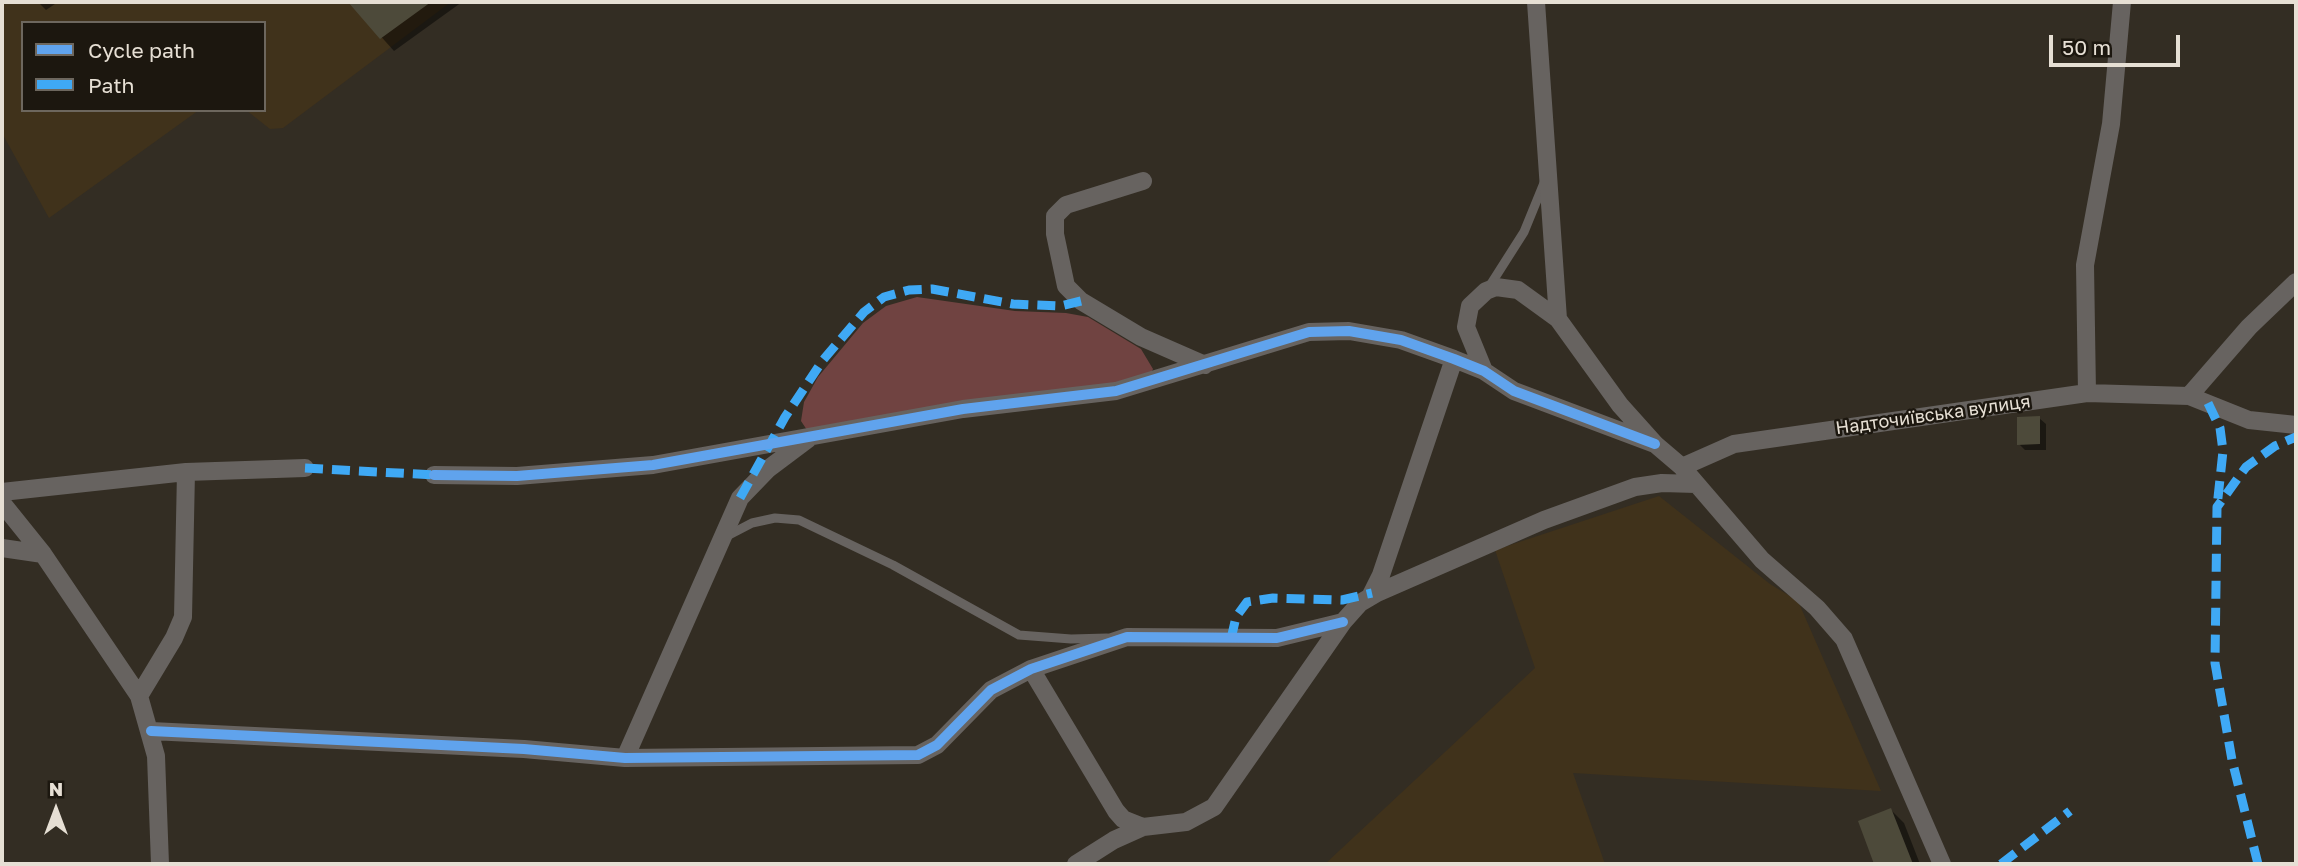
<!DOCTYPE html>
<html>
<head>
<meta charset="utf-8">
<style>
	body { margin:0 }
	#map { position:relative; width:2298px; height:866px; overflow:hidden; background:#332d23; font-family:"Golos Text",sans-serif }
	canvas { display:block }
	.frame { position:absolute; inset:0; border:4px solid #e6dfd4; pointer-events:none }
	.legend { position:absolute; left:21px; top:21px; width:245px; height:91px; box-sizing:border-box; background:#1c170f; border:2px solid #6d675e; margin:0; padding:9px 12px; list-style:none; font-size:21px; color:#e6dfd4 }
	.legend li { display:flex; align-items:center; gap:14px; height:35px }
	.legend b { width:35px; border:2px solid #6d675e }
	.north { position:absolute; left:21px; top:775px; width:70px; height:70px; -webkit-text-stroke:5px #1c170f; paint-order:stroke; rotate:0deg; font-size:19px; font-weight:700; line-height:28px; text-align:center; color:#e6dfd4 }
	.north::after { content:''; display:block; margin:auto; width:24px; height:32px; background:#e6dfd4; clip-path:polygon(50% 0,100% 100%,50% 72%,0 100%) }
	.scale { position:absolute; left:2049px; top:35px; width:131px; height:32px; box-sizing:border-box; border:4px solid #e6dfd4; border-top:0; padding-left:9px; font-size:21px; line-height:24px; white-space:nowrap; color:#e6dfd4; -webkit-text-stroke:5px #1c170f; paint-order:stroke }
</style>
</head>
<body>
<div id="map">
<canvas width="2298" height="866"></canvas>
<div class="frame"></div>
<ul class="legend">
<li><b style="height:9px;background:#60a3ed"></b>Cycle path</li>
<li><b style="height:9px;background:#3fa9f5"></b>Path</li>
</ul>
<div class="north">N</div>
<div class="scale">50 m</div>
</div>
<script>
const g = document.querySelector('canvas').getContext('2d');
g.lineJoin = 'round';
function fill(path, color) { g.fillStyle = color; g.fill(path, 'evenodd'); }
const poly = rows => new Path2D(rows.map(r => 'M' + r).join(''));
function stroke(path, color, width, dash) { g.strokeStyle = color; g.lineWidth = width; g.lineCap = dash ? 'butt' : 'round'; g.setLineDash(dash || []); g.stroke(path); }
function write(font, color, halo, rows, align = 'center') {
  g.font = font + ' "Golos Text",sans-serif'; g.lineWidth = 5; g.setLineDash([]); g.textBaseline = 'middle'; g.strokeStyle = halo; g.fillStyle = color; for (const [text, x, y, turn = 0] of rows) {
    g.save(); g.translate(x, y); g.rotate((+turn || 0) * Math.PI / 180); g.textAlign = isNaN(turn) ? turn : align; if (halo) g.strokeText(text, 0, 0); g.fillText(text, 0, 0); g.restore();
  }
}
fill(poly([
	[2,2,451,2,283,128,270,129,246,110,264,110,264,23,23,23,23,110,199,110,49,218,2,133],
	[1659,496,1770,584,1798,601,1881,791,1573,773,1605,864,1325,864,1535,668,1495,550]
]), '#40321b');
fill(poly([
	[917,297,1015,311,1066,313,1088,317,1141,349,1153,369,1148,380,807,430,801,421,804,402,818,377,863,323,886,306]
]), '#704341');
fill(poly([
	[38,2,58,2,46,10],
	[350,2,462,2,394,51],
	[2039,418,2046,424,2046,450,2025,450,2019,444],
	[1891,810,1904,823,1920,864,1876,864,1860,822]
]), '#0007');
fill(poly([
	[348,2,431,2,380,39],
	[2040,416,2040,444,2017,445,2017,417],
	[1891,808,1913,864,1874,864,1858,821]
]), '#4d4a3a');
stroke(poly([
	[1489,287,1524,232,1544,183],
	[727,536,752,523,775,518,799,520,893,565,1019,635,1071,639,1107,638]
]), '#676360', 9);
stroke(poly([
	[1536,2,1558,319],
	[1143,181,1066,205,1055,216,1055,234,1066,286,1081,301,1141,337,1205,365],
	[1484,371,1466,327,1470,306,1486,291,1496,287,1518,290,1558,319,1620,405,1655,444,1682,467,1762,560,1817,608,1844,639,1942,864],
	[2087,393,2085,265,2111,124,2122,2],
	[2189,396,2249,327,2296,282],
	[1682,467,1734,444,2087,393,2189,396,2249,420,2296,425],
	[434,475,517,476,653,465,963,409,1116,391,1309,332,1349,331,1401,340,1454,359,1484,371,1514,391,1655,444],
	[2,492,186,472,305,468],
	[2,503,43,554,139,696,156,756,160,864],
	[2,548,43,554],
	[1370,597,1381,575,1454,359],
	[1031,669,1116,811,1123,819,1143,827],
	[139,696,174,638,183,617,186,472],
	[151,731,524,749,625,758,918,755,937,745,991,690,1031,669,1127,637,1277,638,1343,622],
	[625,758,740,498,768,469,808,439],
	[1076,864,1114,840,1143,827,1186,822,1214,807,1343,622,1360,603,1377,593,1544,520,1635,487,1662,483,1696,484]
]), '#676360', 18);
stroke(poly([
	[2208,403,2220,428,2223,451,2217,507],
	[305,468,434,475],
	[740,498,785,417,823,360,864,312,884,297,909,290,932,289,1013,304,1060,306,1081,301],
	[1231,639,1236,617,1247,602,1273,598,1342,600,1372,593],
	[2001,864,2070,811],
	[2258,864,2232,760,2215,663,2217,507,2246,467,2275,446,2296,437]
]), '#3fa9f5', 9, [18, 9]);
stroke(poly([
	[434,475,517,476,653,465,963,409,1116,391,1309,332,1349,331,1401,340,1454,359,1484,371,1514,391,1655,444],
	[151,731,524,749,625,758,918,755,937,745,991,690,1031,669,1127,637,1277,638,1343,622]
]), '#60a3ed', 10);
write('18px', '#e6dfd4', '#1c170f', [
	["Надточиївська вулиця",1933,415,-8]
]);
</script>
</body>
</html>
